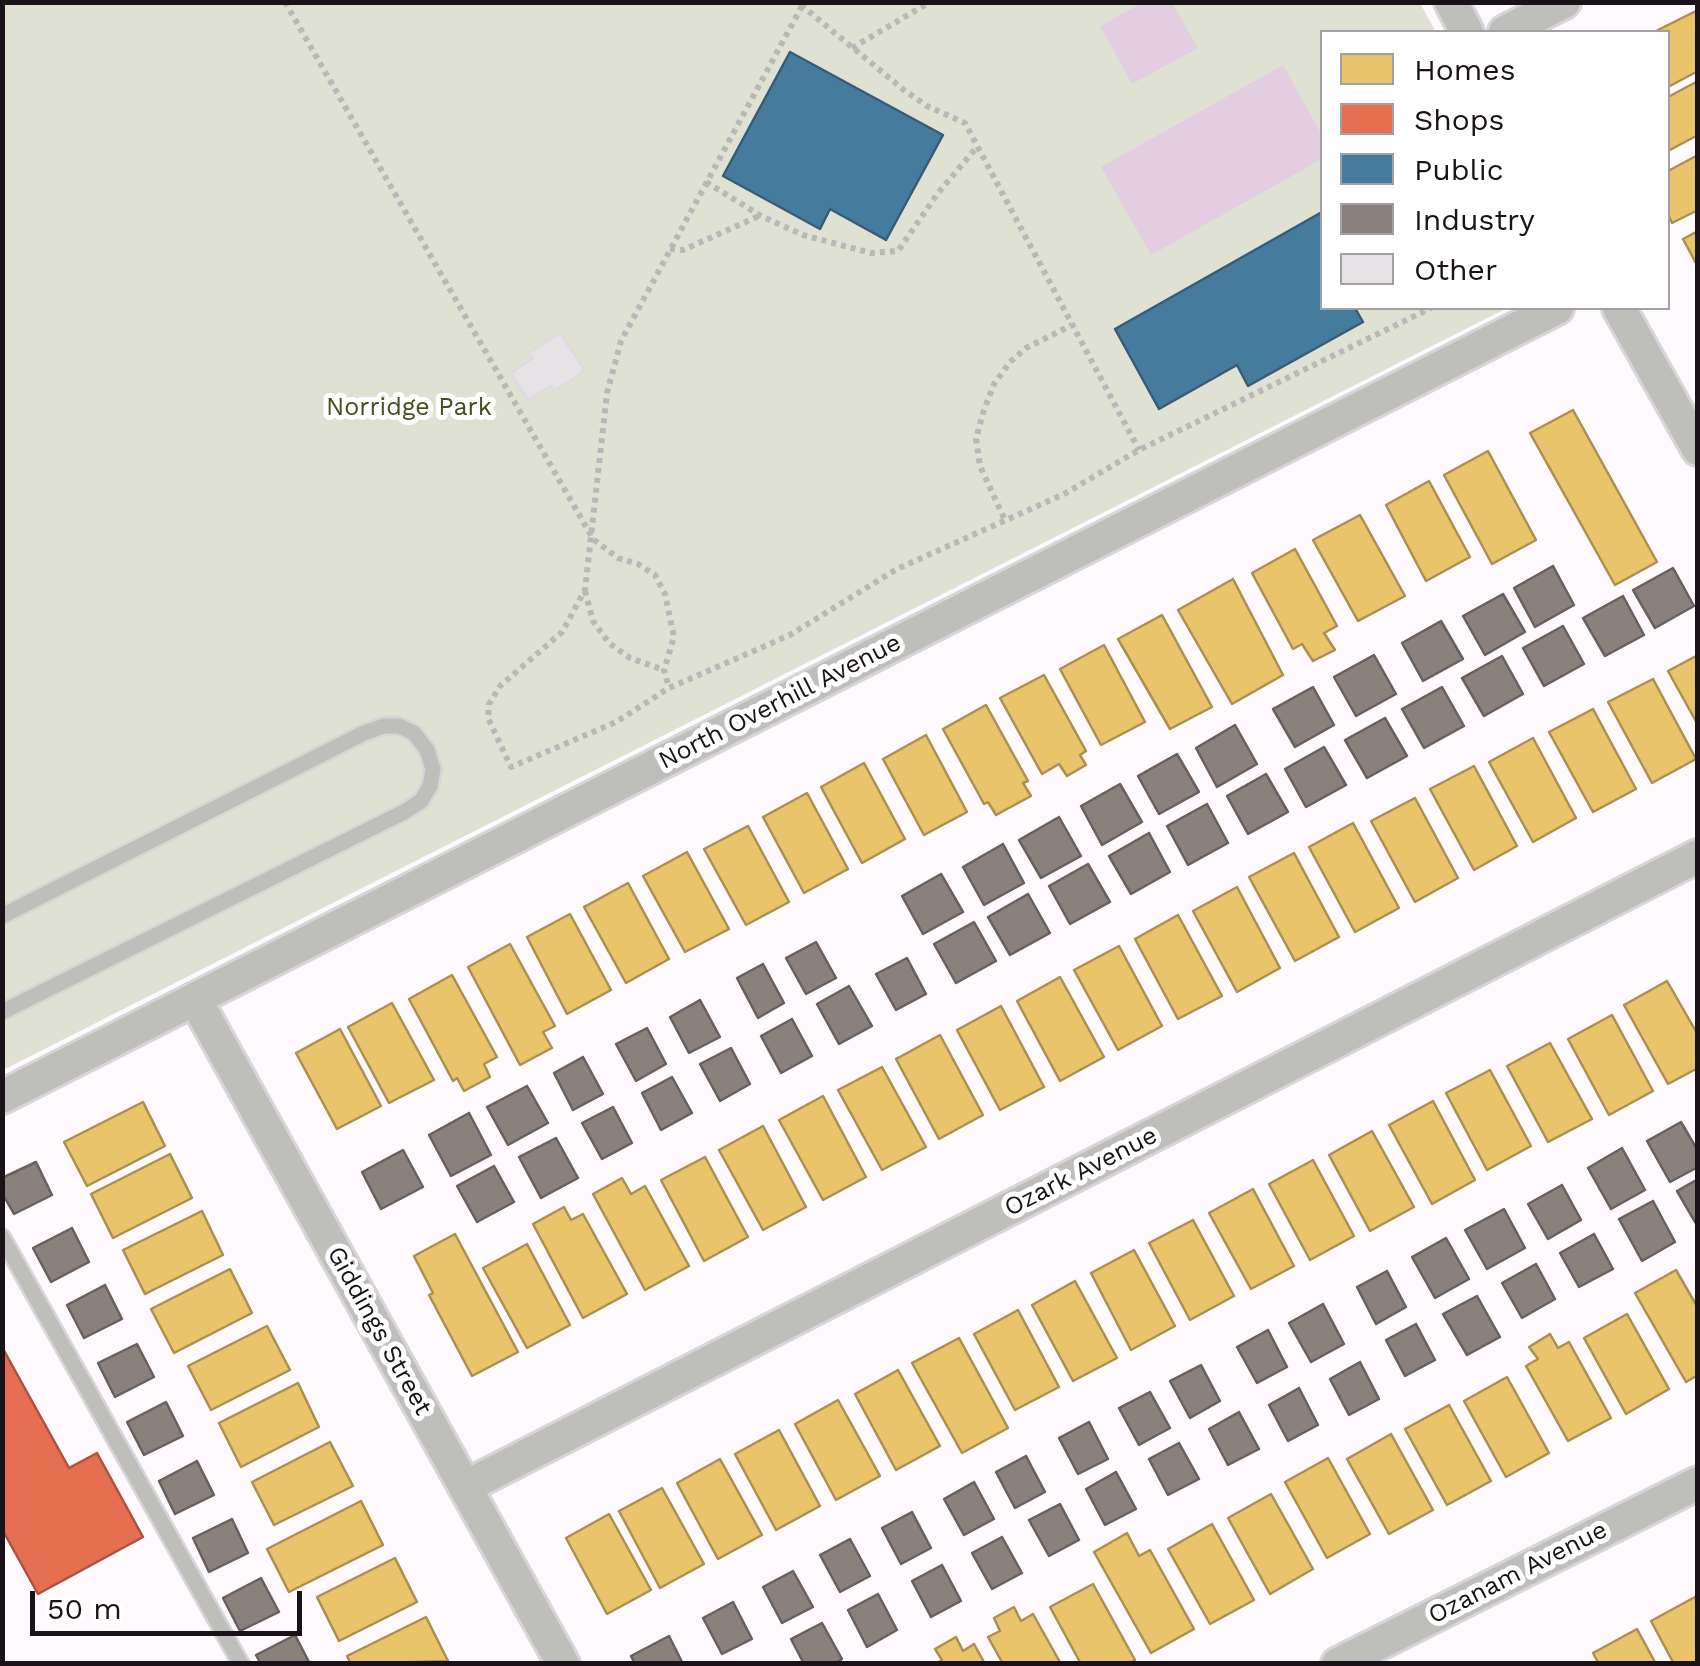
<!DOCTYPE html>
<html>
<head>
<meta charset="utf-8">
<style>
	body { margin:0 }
	#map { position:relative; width:1700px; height:1666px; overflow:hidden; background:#fdf9fd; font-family:"Work Sans",sans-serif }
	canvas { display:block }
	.frame { position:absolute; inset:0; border:5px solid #191218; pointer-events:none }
	.legend { position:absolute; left:1320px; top:30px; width:350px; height:280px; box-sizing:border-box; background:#fff; border:2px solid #a3a0a3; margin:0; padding:12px 18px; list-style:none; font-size:30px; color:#191218 }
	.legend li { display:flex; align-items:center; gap:20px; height:50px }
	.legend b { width:50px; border:2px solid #a3a0a3 }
	.scale { position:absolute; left:30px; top:1591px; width:272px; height:45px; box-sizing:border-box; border:5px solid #191218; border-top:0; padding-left:12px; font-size:30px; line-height:35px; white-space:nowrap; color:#191218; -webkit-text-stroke:8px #fff; paint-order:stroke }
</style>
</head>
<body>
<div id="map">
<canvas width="1700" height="1666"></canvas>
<div class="frame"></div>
<ul class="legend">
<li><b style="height:28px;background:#e9c46a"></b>Homes</li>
<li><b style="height:28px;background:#e76f51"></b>Shops</li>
<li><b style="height:28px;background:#457b9d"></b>Public</li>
<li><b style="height:28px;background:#8a817c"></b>Industry</li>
<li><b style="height:28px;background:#e6e2e6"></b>Other</li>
</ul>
<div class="scale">50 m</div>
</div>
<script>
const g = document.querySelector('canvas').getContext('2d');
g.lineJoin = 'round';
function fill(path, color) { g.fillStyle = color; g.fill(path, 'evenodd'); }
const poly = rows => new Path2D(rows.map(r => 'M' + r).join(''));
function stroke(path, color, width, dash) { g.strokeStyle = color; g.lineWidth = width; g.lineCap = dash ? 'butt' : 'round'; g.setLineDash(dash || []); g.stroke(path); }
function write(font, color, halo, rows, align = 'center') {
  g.font = font + ' "Work Sans",sans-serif'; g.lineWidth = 10; g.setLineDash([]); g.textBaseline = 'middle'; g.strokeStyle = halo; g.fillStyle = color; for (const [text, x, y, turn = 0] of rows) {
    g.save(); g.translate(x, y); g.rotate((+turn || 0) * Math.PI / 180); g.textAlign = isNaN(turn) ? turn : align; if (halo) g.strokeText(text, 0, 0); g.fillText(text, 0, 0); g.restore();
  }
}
fill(poly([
	[3,3,1420,3,1436,32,1322,32,1322,308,1507,308,3,1070]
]), '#dfe2d3');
fill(poly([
	[1142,3,1172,3,1198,48,1132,84,1100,26],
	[1283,65,1322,135,1322,159,1151,255,1101,167]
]), '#e2cee0');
const homes = poly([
	[1698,10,1698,71,1668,87,1668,32,1654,32,1698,10],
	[1698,81,1698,135,1668,151,1668,97,1698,81],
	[1698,155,1698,210,1672,223,1668,214,1668,171,1698,155],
	[1698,231,1698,267,1683,239,1698,231],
	[1573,410,1657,562,1615,585,1530,433,1573,410],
	[1488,451,1536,540,1492,564,1444,475,1488,451],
	[1429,481,1470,557,1426,581,1386,505,1429,481],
	[1360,515,1405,596,1358,621,1313,540,1360,515],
	[1295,549,1337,626,1324,633,1335,650,1313,661,1302,644,1293,649,1252,573,1295,549],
	[1233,579,1283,675,1232,704,1178,610,1233,579],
	[1162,615,1212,707,1170,729,1118,639,1162,615],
	[1104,645,1145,722,1101,745,1060,669,1104,645],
	[1698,655,1698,725,1668,671,1698,655],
	[1044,675,1086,751,1080,755,1086,765,1067,776,1059,764,1042,774,1000,698,1044,675],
	[1653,679,1696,759,1652,783,1608,702,1653,679],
	[986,705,1028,781,1023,783,1031,796,996,815,988,802,984,804,943,729,986,705],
	[1593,709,1636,789,1593,812,1549,732,1593,709],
	[926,735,967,812,924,835,883,759,926,735],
	[1533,738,1576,818,1533,842,1489,762,1533,738],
	[864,763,905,839,862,863,821,787,864,763],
	[1474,766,1517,846,1474,870,1430,789,1474,766],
	[807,793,848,869,804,893,763,817,807,793],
	[1415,798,1458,878,1415,902,1371,821,1415,798],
	[1353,823,1399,908,1355,932,1309,847,1353,823],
	[748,826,789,902,746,925,704,849,748,826],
	[687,852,729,929,685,952,643,876,687,852],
	[1294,853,1339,937,1295,961,1249,877,1294,853],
	[628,883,669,959,626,983,584,907,628,883],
	[1237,887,1280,968,1237,992,1193,911,1237,887],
	[570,914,611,990,567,1014,527,937,570,914],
	[1178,915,1222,996,1178,1019,1135,939,1178,915],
	[510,944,555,1026,543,1032,552,1048,520,1065,468,967,510,944],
	[1119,946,1162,1026,1118,1050,1074,970,1119,946],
	[452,975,497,1057,484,1064,490,1077,464,1091,457,1078,453,1081,409,999,452,975],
	[1060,977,1104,1057,1060,1081,1017,1001,1060,977],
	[1667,981,1698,1035,1698,1068,1668,1084,1624,1005,1667,981],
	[392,1003,434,1080,389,1103,348,1027,392,1003],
	[1001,1006,1044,1087,1000,1110,957,1030,1001,1006],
	[1612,1015,1653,1091,1609,1115,1568,1039,1612,1015],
	[340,1029,381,1106,337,1129,296,1053,340,1029],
	[940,1035,983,1115,939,1139,896,1059,940,1035],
	[1550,1043,1592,1119,1548,1142,1507,1066,1550,1043],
	[882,1067,926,1147,882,1170,838,1090,882,1067],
	[1490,1070,1531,1146,1487,1170,1446,1093,1490,1070],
	[823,1096,866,1177,823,1200,779,1120,823,1096],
	[1433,1101,1475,1180,1432,1204,1389,1125,1433,1101],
	[143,1102,165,1146,87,1186,64,1142,143,1102],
	[763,1126,806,1207,763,1230,719,1150,763,1126],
	[1372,1131,1414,1207,1370,1231,1329,1155,1372,1131],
	[170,1154,192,1198,113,1238,91,1194,170,1154],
	[705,1157,748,1237,704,1261,661,1180,705,1157],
	[1313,1160,1354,1236,1310,1260,1269,1184,1313,1160],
	[622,1178,631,1194,645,1186,689,1266,645,1290,593,1194,622,1178],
	[1253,1189,1294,1266,1251,1289,1209,1213,1253,1189],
	[564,1207,571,1220,583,1214,627,1294,583,1318,533,1224,564,1207],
	[202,1211,223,1255,145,1294,123,1250,202,1211],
	[1193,1220,1234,1296,1190,1320,1149,1243,1193,1220],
	[455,1234,518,1352,472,1376,429,1295,433,1293,414,1256,455,1234],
	[527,1244,570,1325,527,1348,483,1268,527,1244],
	[1134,1250,1175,1326,1131,1350,1091,1273,1134,1250],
	[230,1269,252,1313,174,1353,151,1309,230,1269],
	[1676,1270,1698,1308,1698,1375,1686,1382,1635,1293,1676,1270],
	[1075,1281,1117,1358,1073,1381,1032,1305,1075,1281],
	[1018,1310,1059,1387,1015,1410,974,1334,1018,1310],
	[1627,1314,1669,1389,1626,1414,1584,1338,1627,1314],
	[267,1326,290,1370,211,1410,188,1366,267,1326],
	[1550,1334,1558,1348,1569,1342,1611,1418,1568,1441,1526,1366,1538,1359,1529,1347,1550,1334],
	[959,1338,1008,1428,962,1453,912,1363,959,1338],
	[898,1370,940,1446,896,1470,855,1394,898,1370],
	[1507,1377,1549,1453,1506,1477,1464,1401,1507,1377],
	[298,1383,319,1427,241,1467,219,1423,298,1383],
	[838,1400,880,1476,836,1500,795,1424,838,1400],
	[1449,1405,1491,1481,1447,1505,1405,1429,1449,1405],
	[779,1430,820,1506,776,1530,735,1454,779,1430],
	[1391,1434,1433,1510,1389,1534,1347,1459,1391,1434],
	[330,1442,353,1486,274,1525,252,1482,330,1442],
	[1328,1458,1370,1534,1327,1558,1285,1482,1328,1458],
	[720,1459,762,1535,718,1559,677,1483,720,1459],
	[662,1488,704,1564,660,1588,619,1511,662,1488],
	[1271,1494,1313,1569,1270,1594,1228,1518,1271,1494],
	[361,1501,383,1545,289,1592,267,1549,361,1501],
	[609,1514,651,1590,607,1614,566,1538,609,1514],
	[1212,1524,1254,1600,1210,1624,1168,1549,1212,1524],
	[1127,1533,1139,1556,1150,1550,1194,1629,1151,1653,1094,1552,1127,1533],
	[395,1558,417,1602,339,1641,317,1597,395,1558],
	[1093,1584,1135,1660,1128,1664,1081,1664,1050,1607,1093,1584],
	[1695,1597,1698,1603,1698,1664,1674,1664,1651,1621,1695,1597],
	[1014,1607,1021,1621,1033,1614,1061,1664,1003,1664,988,1637,1000,1631,994,1618,1014,1607],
	[426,1617,448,1661,351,1664,347,1656,426,1617],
	[1637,1629,1656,1664,1599,1664,1593,1653,1637,1629],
	[956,1637,963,1651,974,1644,985,1664,936,1664,942,1660,935,1649,956,1637]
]);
fill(homes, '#e9c46a');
stroke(homes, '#ab8f51', 2.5);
const shops = poly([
	[2,1347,69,1468,97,1453,143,1537,38,1594,2,1529,2,1347]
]);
fill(shops, '#e76f51');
stroke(shops, '#a95340', 2.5);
const public = poly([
	[790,52,943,135,886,240,830,209,820,229,723,176,790,52],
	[1322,212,1322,308,1355,308,1363,322,1248,386,1237,365,1159,409,1115,329,1322,212]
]);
fill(public, '#457b9d');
stroke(public, '#385c75', 2.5);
const industry = poly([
	[1553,566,1574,605,1535,627,1514,588,1553,566],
	[1673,568,1694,606,1655,628,1633,590,1673,568],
	[1503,594,1525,632,1485,655,1463,616,1503,594],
	[1623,596,1644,635,1605,656,1583,618,1623,596],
	[1441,621,1463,659,1423,681,1402,643,1441,621],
	[1563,626,1584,664,1544,686,1523,648,1563,626],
	[1374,655,1396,694,1356,716,1334,677,1374,655],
	[1502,656,1523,694,1484,716,1462,678,1502,656],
	[1313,687,1334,725,1295,747,1273,709,1313,687],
	[1442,687,1464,726,1424,748,1402,709,1442,687],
	[1385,718,1407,756,1367,778,1345,740,1385,718],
	[1235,725,1257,764,1217,787,1196,748,1235,725],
	[1324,747,1346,785,1306,807,1285,769,1324,747],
	[1177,754,1199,792,1159,814,1138,776,1177,754],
	[1266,774,1288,812,1248,834,1227,796,1266,774],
	[1120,784,1142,822,1102,845,1081,806,1120,784],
	[1207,804,1228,843,1188,865,1167,826,1207,804],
	[1059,817,1081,856,1041,878,1019,840,1059,817],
	[1149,833,1170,872,1131,894,1109,856,1149,833],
	[1003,844,1024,883,984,905,963,867,1003,844],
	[1088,864,1110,902,1070,924,1049,886,1088,864],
	[941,874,963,912,923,934,902,896,941,874],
	[1028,894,1050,933,1010,955,988,917,1028,894],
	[974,922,996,961,956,983,934,944,974,922],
	[816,942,836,978,806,994,786,958,816,942],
	[907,958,926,994,896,1010,876,974,907,958],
	[763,964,784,1003,758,1018,737,978,763,964],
	[849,986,872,1026,839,1044,817,1004,849,986],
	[700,1000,720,1037,689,1053,670,1017,700,1000],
	[792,1019,812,1056,781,1073,761,1036,792,1019],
	[647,1028,666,1064,636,1081,616,1044,647,1028],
	[731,1048,750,1084,720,1101,700,1064,731,1048],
	[583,1057,603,1094,573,1110,554,1073,583,1057],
	[672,1077,692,1113,661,1130,642,1093,672,1077],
	[527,1086,548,1123,508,1145,487,1107,527,1086],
	[613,1107,632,1143,602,1159,582,1123,613,1107],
	[469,1113,491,1155,451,1176,429,1135,469,1113],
	[1681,1122,1698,1151,1698,1167,1670,1182,1647,1141,1681,1122],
	[556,1138,578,1178,541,1198,519,1157,556,1138],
	[1622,1148,1645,1190,1611,1209,1588,1168,1622,1148],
	[403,1150,423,1187,381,1209,362,1172,403,1150],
	[36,1162,52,1195,14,1214,2,1193,2,1178,36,1162],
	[494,1166,514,1202,477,1222,457,1186,494,1166],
	[1698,1179,1698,1227,1677,1191,1698,1179],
	[1562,1185,1581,1220,1548,1239,1528,1204,1562,1185],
	[1653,1201,1675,1242,1642,1261,1619,1219,1653,1201],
	[1504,1209,1525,1248,1487,1269,1465,1230,1504,1209],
	[72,1228,89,1262,51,1282,33,1248,72,1228],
	[1594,1234,1613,1269,1579,1287,1560,1253,1594,1234],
	[1446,1238,1469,1279,1435,1298,1412,1257,1446,1238],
	[1536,1264,1555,1299,1522,1318,1502,1283,1536,1264],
	[1387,1271,1406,1307,1376,1324,1357,1287,1387,1271],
	[105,1285,122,1319,84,1338,67,1305,105,1285],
	[1477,1296,1500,1337,1467,1355,1443,1314,1477,1296],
	[1323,1304,1344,1344,1311,1362,1289,1323,1323,1304],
	[1416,1324,1435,1360,1405,1376,1386,1340,1416,1324],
	[1268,1330,1287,1367,1257,1383,1237,1347,1268,1330],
	[137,1344,154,1377,115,1397,98,1363,137,1344],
	[1360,1362,1379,1399,1349,1415,1330,1379,1360,1362],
	[1201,1365,1220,1401,1190,1418,1170,1381,1201,1365],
	[1299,1388,1318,1425,1288,1441,1269,1405,1299,1388],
	[1150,1392,1170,1428,1139,1445,1119,1408,1150,1392],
	[166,1402,183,1436,144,1455,127,1422,166,1402],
	[1239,1412,1259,1449,1228,1465,1209,1429,1239,1412],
	[1089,1422,1108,1459,1078,1474,1059,1438,1089,1422],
	[1179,1443,1199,1479,1168,1495,1149,1459,1179,1443],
	[1026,1456,1045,1492,1015,1508,996,1472,1026,1456],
	[197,1461,214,1495,175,1514,159,1481,197,1461],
	[1116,1472,1136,1509,1105,1525,1086,1489,1116,1472],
	[974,1482,994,1519,964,1535,944,1499,974,1482],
	[1060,1504,1079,1540,1049,1556,1029,1520,1060,1504],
	[912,1512,931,1548,901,1564,882,1528,912,1512],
	[232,1519,248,1553,209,1572,193,1538,232,1519],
	[1002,1537,1022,1573,992,1589,972,1553,1002,1537],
	[850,1539,870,1576,840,1592,820,1555,850,1539],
	[942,1565,961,1601,931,1617,912,1581,942,1565],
	[793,1571,813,1607,782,1623,763,1587,793,1571],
	[261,1578,279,1612,240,1631,223,1598,261,1578],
	[878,1594,897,1630,867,1647,848,1610,878,1594],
	[733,1602,752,1639,722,1654,703,1618,733,1602],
	[822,1623,842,1659,834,1664,804,1664,791,1639,822,1623],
	[295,1635,310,1664,261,1664,256,1655,295,1635],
	[669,1636,683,1664,635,1664,631,1656,669,1636]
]);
fill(industry, '#8a817c');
stroke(industry, '#68605e', 2.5);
const building = poly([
	[560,333,585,371,554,391,550,386,528,400,511,373,533,358,529,353,560,333]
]);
fill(building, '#e6e2e6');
stroke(building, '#dfdadf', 2.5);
const lane = poly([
	[2,916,364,733,384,726,399,726,414,733,427,750,433,769,430,786,421,801,404,812,2,1012],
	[2,1237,241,1664]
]);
const street = poly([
	[1451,2,1467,32],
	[1505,32,1564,2],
	[1619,308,1698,449],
	[195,999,563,1664],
	[2,1097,1557,308],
	[465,1487,1698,856],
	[1338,1664,1698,1483]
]);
stroke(lane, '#d8d5d8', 20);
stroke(street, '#d8d5d8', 38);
stroke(poly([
	[285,2,593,539,618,558,638,564,655,575,665,594,674,637,664,670,669,688],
	[801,5,904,90,927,106,965,123,1139,450],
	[802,6,621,341,607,393,585,590,562,632,500,686,489,704,488,718,511,767,616,722,669,688,790,635,897,569,1064,494,1139,450,1431,308],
	[852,48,930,2],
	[706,182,761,216,803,235,871,253,898,251,938,193,977,147],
	[670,249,683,250,759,216],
	[1004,518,980,466,976,439,983,413,994,384,1010,362,1026,348,1072,325],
	[585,591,593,621,609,643,630,658,664,670]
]), '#b8b8b6', 6, [5, 5]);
stroke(lane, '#bebeba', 15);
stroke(street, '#bebeba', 32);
write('25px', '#454f1d', '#fff', [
	["Norridge Park",409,408]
]);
write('25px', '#191218', '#fff', [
	["North Overhill Avenue",780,702,-27],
	["Ozark Avenue",1081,1172,-27],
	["Giddings Street",379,1331,61],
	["Ozanam Avenue",1518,1573,-27]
]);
</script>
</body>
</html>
